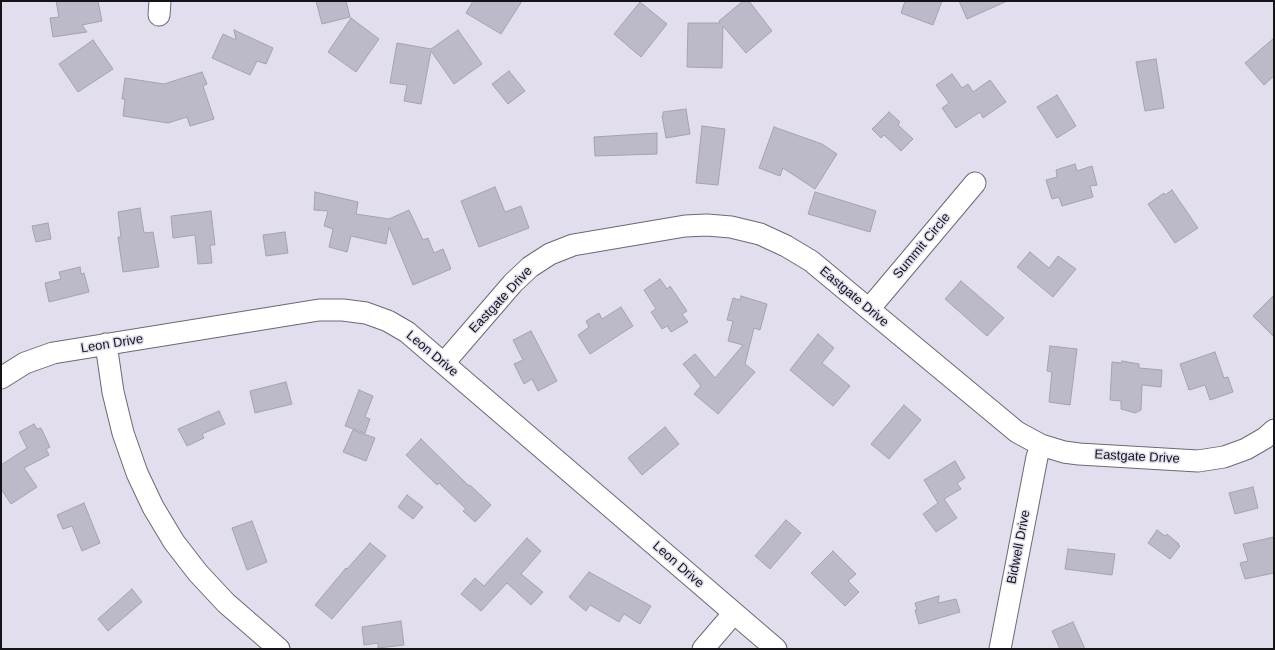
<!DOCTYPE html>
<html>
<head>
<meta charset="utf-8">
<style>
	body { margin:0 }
	#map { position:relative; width:1275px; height:650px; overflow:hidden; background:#e2deed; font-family:Helvetica,sans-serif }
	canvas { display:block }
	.frame { position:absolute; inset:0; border:2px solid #141318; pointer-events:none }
</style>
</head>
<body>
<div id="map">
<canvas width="1275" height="650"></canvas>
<div class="frame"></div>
</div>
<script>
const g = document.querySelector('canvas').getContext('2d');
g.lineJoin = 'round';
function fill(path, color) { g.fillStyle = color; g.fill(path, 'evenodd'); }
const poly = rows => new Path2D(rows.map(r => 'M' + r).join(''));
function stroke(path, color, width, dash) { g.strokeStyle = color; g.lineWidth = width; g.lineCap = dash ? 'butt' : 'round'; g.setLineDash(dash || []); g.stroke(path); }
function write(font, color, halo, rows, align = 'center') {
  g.font = font + ' Helvetica,sans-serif'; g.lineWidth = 3; g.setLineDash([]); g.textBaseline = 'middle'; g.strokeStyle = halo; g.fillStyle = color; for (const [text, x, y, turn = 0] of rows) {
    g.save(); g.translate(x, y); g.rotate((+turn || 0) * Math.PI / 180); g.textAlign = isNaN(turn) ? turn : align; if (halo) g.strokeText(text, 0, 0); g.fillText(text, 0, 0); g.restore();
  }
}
const building = poly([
	[56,1,98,1,102,21,82,25,87,32,53,37,50,18,59,17,56,1],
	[316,1,346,1,350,17,322,24,316,1],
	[473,1,522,1,501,34,466,13,473,1],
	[743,1,749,1,772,31,746,53,723,26,722,68,687,67,688,23,720,23,719,21,743,1],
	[905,1,942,1,933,25,901,13,905,1],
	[959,1,1007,1,967,19,959,1],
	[640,2,667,24,641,57,614,34,640,2],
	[351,18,379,39,356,72,328,52,351,18],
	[234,30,273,48,266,64,257,61,250,75,212,58,223,34,236,40,234,30],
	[458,30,482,64,454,84,431,51,421,104,404,101,407,85,390,83,397,43,431,49,458,30],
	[1274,38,1274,76,1264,85,1245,63,1274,38],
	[93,40,113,69,78,92,59,64,93,40],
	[1156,59,1164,108,1145,111,1136,62,1156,59],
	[509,71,525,91,508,104,492,84,509,71],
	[202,72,207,84,203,86,214,119,190,126,187,117,168,123,123,116,125,99,122,99,125,78,164,84,202,72],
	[952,74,962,88,968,84,973,92,990,80,1006,102,983,118,980,112,956,128,942,108,949,103,936,85,952,74],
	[1057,95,1076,126,1057,138,1037,107,1057,95],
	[686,109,690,134,666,138,662,116,663,116,663,112,686,109],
	[889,112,900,122,898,125,913,139,901,151,884,135,881,138,872,129,889,112],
	[702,126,725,129,718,185,696,183,702,126],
	[774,127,822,144,837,154,815,189,783,168,780,176,759,168,774,127],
	[657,133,657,154,595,156,594,137,657,133],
	[1075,164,1077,171,1092,166,1097,185,1090,186,1093,197,1062,206,1059,197,1052,199,1046,180,1057,177,1056,170,1075,164],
	[495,187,505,212,521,206,529,228,479,247,461,201,495,187],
	[1172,190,1198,228,1175,243,1148,204,1164,193,1165,195,1172,190],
	[315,192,358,202,356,214,389,219,409,210,423,240,428,238,434,253,443,249,451,269,413,285,389,227,386,244,351,236,347,252,329,247,333,229,324,226,328,211,314,210,315,192],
	[815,192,876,211,870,232,808,214,815,192],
	[140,208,144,233,153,232,159,267,123,272,118,237,121,237,118,212,140,208],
	[211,211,215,245,210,245,212,263,198,264,195,235,173,238,171,216,211,211],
	[48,223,51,239,36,242,32,226,48,223],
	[285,232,288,253,266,256,263,235,285,232],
	[1030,252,1049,268,1058,256,1076,269,1053,297,1017,267,1030,252],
	[80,267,81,274,84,273,89,292,49,302,45,283,61,279,59,272,80,267],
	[660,279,667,289,670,286,687,311,682,314,688,322,671,332,667,326,662,329,651,312,656,309,644,290,660,279],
	[961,281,1004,318,987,336,945,299,961,281],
	[1274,295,1274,337,1253,316,1274,295],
	[741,296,767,304,760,330,754,328,745,364,755,372,718,414,694,394,701,386,683,364,695,354,715,378,743,345,728,341,733,321,727,320,733,298,740,300,741,296],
	[621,307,633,326,590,354,578,335,589,327,586,321,599,313,602,319,621,307],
	[531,331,557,381,538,391,532,379,524,384,514,364,523,360,513,340,531,331],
	[818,334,834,348,822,363,850,386,833,406,790,370,818,334],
	[1050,346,1077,349,1070,405,1049,402,1052,372,1047,371,1050,346],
	[1215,352,1224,378,1228,377,1233,392,1210,400,1205,385,1189,390,1180,364,1215,352],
	[1122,361,1139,364,1139,368,1162,370,1161,387,1142,385,1141,410,1135,413,1121,409,1121,401,1110,400,1112,362,1122,363,1122,361],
	[286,382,292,404,255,413,250,391,286,382],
	[359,390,373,396,365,417,370,419,365,433,345,426,359,390],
	[904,405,921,420,889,459,871,444,904,405],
	[219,411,225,424,202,434,204,438,187,446,178,429,219,411],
	[34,424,37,429,41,428,50,447,46,449,49,455,24,468,37,487,11,504,1,489,1,465,27,448,19,432,34,424],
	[665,427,679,444,642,475,628,458,665,427],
	[353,430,375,438,366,461,343,452,353,430],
	[421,439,469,486,470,485,491,505,475,522,463,511,466,509,439,483,437,485,406,455,421,439],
	[955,461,965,478,957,483,961,489,944,499,957,518,936,532,923,514,938,503,924,480,955,461],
	[1253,487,1258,508,1235,514,1229,493,1253,487],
	[407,495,423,507,413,519,398,507,407,495],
	[84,503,100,543,82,551,72,526,63,529,57,515,84,503],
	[786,520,801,533,770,569,755,556,786,520],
	[252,521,267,562,247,570,232,528,252,521],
	[1157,530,1165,536,1167,534,1179,544,1178,545,1180,546,1170,559,1148,543,1157,530],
	[1274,537,1274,573,1245,579,1240,563,1248,561,1243,544,1274,537],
	[527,538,541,551,521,574,543,592,531,605,507,583,481,611,461,594,475,578,484,586,527,538],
	[370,543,386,556,332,619,315,605,346,568,347,569,370,543],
	[1068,549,1115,554,1112,575,1065,569,1068,549],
	[833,551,856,574,848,581,859,592,845,606,811,573,833,551],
	[589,572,651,606,640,624,624,614,619,622,590,605,586,611,569,597,589,572],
	[132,589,142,602,108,631,98,619,132,589],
	[939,596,938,603,956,599,960,612,919,624,915,610,917,610,915,603,939,596],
	[401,621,404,645,378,648,378,643,364,645,362,627,401,621],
	[1073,622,1085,649,1060,649,1052,631,1073,622]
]);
fill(building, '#bcb9c8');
stroke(building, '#a5a2b0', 1);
const minor = poly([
	[159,15,160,1],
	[869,309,975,183],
	[106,344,113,392,123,433,137,473,153,507,174,542,198,573,226,603,279,649],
	[444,363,513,283,530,267,550,254,573,245,685,226,707,225,731,227,760,234,786,246,811,261,1017,432,1041,445,1064,452,1079,454,1198,461,1224,457,1246,449,1265,438,1274,430],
	[1,378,25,363,53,353,319,310,343,310,366,313,388,321,407,332,776,649],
	[703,649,734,613],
	[1000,649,1037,457,1041,445]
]);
stroke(minor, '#6c6976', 23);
stroke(minor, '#fff', 21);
write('13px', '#141318', '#e2deed', [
	["Summit Circle",922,246,-50],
	["Eastgate Drive",854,297,40],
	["Eastgate Drive",501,300,-47],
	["Leon Drive",112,344,-9],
	["Leon Drive",432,354,40],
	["Eastgate Drive",1137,457,3],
	["Bidwell Drive",1019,547,-79],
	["Leon Drive",678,565,41]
]);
</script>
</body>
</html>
